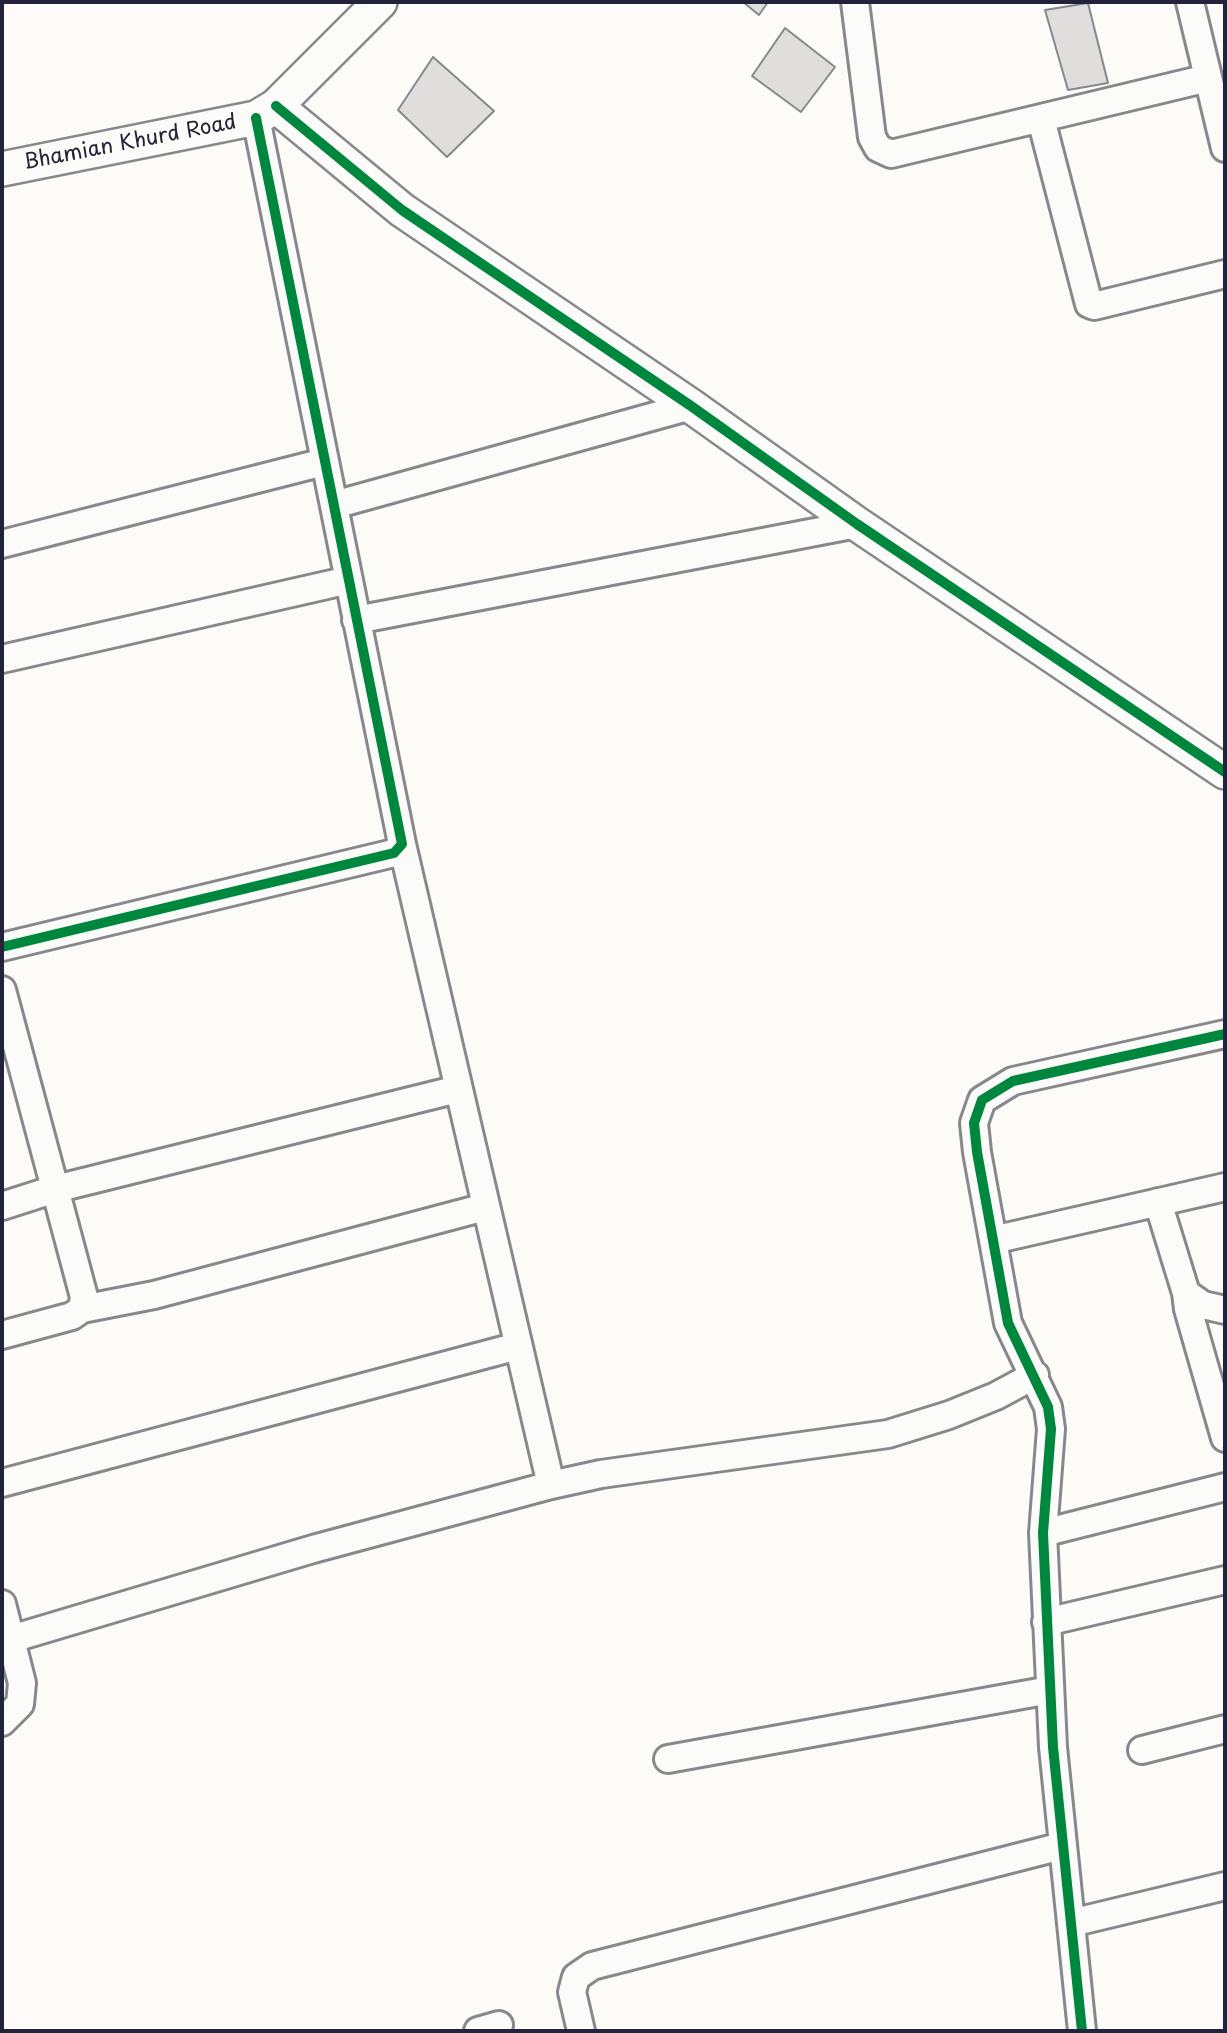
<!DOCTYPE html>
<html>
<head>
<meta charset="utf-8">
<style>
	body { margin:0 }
	#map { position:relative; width:1227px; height:2033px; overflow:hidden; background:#fcfbf8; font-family:"Playpen Sans",sans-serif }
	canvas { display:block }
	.frame { position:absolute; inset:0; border:4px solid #22223b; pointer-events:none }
</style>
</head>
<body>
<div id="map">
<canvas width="1227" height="2033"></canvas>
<div class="frame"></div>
</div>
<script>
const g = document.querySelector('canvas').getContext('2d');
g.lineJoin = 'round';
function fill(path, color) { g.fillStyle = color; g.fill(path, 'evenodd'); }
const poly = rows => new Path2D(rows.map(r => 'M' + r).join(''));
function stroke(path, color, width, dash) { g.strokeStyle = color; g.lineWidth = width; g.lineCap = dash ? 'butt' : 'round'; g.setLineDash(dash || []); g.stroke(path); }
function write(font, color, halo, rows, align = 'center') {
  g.font = font + ' "Playpen Sans",sans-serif'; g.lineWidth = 5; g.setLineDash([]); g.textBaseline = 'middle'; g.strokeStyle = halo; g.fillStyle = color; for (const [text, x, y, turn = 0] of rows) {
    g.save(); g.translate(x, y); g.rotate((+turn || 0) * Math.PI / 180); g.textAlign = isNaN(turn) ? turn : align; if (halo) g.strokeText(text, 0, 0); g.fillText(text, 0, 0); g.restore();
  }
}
const building = poly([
	[743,2,768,2,759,15,743,2],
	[1088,3,1108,83,1068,90,1045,10,1088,3],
	[785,28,835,67,801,112,752,76,785,28],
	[433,57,494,111,447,157,398,110,433,57]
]);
fill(building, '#dfdedd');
stroke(building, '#88888c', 2);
const minor = poly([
	[855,2,872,137,878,148,891,154,1208,78],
	[1190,2,1225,148],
	[1041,119,1089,304,1094,306,1225,274],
	[334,505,691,406],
	[2,544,324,462],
	[356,620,857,524],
	[2,659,349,580],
	[402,844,551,1485],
	[2,947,394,853,402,844,256,118],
	[2,990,84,1297,82,1309,72,1316,2,1335],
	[1158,1202,1186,1293,1203,1305,1225,1310],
	[2,1206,55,1189,458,1089],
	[993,1240,1225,1187],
	[1186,1293,1188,1309,1225,1438],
	[82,1309,154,1295,485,1207],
	[2,1483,518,1346],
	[1043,1533,1225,1487],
	[2,1604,22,1683,20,1704,2,1722],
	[1046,1622,1225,1580],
	[11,1639,313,1549,551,1485,601,1474,888,1434,949,1415,996,1396,1035,1375],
	[1142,1750,1225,1729],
	[668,1759,1050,1690],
	[1071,1923,1225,1886],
	[478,2031,499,2025],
	[581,2031,572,1992,576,1977,592,1966,1062,1846],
	[1082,2031,1053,1747,1043,1533,1051,1429,1048,1407,1008,1323,977,1152,974,1123,982,1100,1013,1081,1225,1034]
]);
const tertiary = poly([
	[276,106,402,210,691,406,857,524,1225,772],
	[2,169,256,118,276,106,380,2]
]);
stroke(minor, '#88888c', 32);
stroke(tertiary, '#88888c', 38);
stroke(minor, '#fbfbf9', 26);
stroke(tertiary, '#fbfbf9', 33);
stroke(poly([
	[276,106,402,210,691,406,857,524,1225,772],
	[2,947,394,853,402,844,256,118],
	[1082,2031,1053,1747,1043,1533,1051,1429,1048,1407,1008,1323,977,1152,974,1123,982,1100,1013,1081,1225,1034]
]), '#00873e', 10);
write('21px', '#22223b', '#fdfcf7', [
	["Bhamian Khurd Road",130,143,-11]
]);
</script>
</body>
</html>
